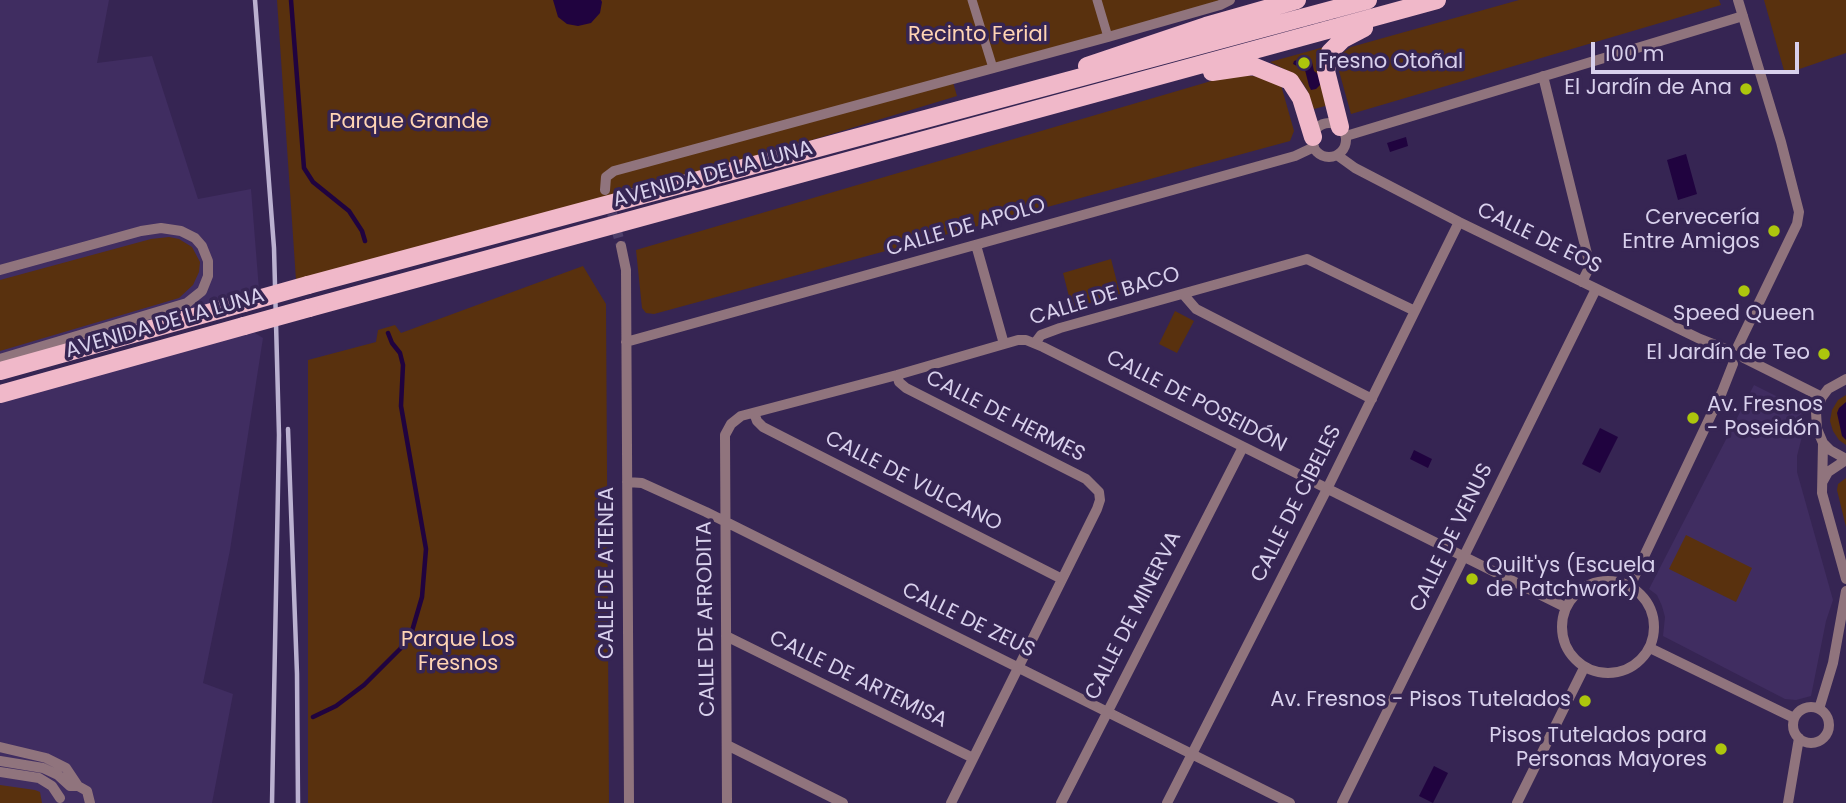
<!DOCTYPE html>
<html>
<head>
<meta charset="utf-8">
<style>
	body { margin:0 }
	#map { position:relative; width:1846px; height:803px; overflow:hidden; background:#362553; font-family:Poppins,sans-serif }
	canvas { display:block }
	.scale { position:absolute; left:1591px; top:42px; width:208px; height:32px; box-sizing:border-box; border:4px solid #d8d0ec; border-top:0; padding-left:9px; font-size:21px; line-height:24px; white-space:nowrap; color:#d8d0ec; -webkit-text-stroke:5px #362553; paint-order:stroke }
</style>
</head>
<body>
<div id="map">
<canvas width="1846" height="803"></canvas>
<div class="scale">100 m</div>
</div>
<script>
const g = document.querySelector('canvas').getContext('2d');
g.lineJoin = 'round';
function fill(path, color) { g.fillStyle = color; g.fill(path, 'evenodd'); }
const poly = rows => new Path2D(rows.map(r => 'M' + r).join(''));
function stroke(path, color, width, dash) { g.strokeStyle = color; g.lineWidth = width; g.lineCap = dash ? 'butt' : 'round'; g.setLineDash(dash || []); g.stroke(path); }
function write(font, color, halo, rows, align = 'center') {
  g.font = font + ' Poppins,sans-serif'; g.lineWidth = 7; g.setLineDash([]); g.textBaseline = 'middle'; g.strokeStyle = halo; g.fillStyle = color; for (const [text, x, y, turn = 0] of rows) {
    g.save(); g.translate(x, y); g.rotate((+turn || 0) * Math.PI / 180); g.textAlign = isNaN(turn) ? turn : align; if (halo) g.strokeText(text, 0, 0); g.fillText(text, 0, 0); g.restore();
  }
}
fill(poly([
	[0,0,109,0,97,63,152,56,198,199,251,189,259,290,244,303,0,371],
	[244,326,263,338,230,550,203,683,233,694,212,803,0,803,0,394],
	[1754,385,1794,405,1801,411,1804,417,1805,425,1797,456,1797,472,1833,600,1826,621,1811,696,1796,700,1785,699,1663,636,1665,617,1662,606,1657,595,1649,589]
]), '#402d61');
fill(poly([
	[277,0,1230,0,952,79,957,96,756,157,296,280],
	[1519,0,1719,0,1721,5,1351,114,1339,71,1339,62,1341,54,1351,47],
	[1764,0,1846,0,1846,53,1785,74],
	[1324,47,1329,105,1314,109,1307,90,1302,82,1292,73,1270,62],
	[1244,75,1268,78,1281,85,1294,131,1290,141,654,314,646,313,642,308,636,250,1218,79],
	[169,237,179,239,192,247,200,262,199,272,193,285,179,298,0,351,0,280,151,239],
	[1111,259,1120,294,1072,308,1063,273],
	[583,266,606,304,609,803,308,803,308,360,376,342,378,330,395,325,401,333],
	[1175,311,1194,321,1177,353,1159,344],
	[1846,395,1846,445,1839,440,1833,431,1830,421,1832,410,1838,400],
	[1846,478,1846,527,1837,490,1838,484],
	[1686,535,1752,568,1736,602,1669,569],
	[0,785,35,790,40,792,42,803,0,803]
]), '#59310e');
fill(poly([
	[553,0,601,0,602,2,600,13,591,23,578,26,567,24,558,17],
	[1305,57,1312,62,1314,71,1318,74,1321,84,1316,89,1311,90,1309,86,1305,70,1293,64,1294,61],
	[1406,137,1408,146,1390,152,1387,143],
	[1686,154,1697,194,1678,200,1667,160],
	[1846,402,1846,440,1842,436,1837,413,1839,408],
	[1600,428,1618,437,1600,473,1582,464],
	[1414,450,1432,459,1428,468,1410,459],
	[1434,766,1448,773,1433,803,1419,796]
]), '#20033f');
stroke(poly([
	[291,0,304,168,313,182,349,211,362,231,365,241],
	[313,717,336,706,364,685,400,649,412,631,422,597,426,549,401,406,403,365,400,353,392,343,388,333]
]), '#20033f', 4.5);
stroke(poly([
	[608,199,621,246]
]), '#4e3f6a', 10, [10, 5]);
stroke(poly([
	[972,0,993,68],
	[1097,0,1108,37]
]), '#90747d', 9);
stroke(poly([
	[1543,76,1590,266,1582,282],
	'1312 140a17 17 0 1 1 34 0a17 17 0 1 1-34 0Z',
	[1346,136,1743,16],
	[1337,155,1355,168,1459,222,1700,339,1728,350],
	[605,190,606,177,614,171,1108,37,1220,5,1230,0],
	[976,245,1004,344],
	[621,246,626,270,629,803],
	[0,270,141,231,161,228,181,231,195,238,202,246,208,261,208,276,202,291,187,303,0,359],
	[1183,294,1196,309,1372,399],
	[626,342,1295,156,1314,147],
	[1035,343,1041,335,1060,328,1307,259,1415,311],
	[1738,346,1797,224,1799,212,1781,142,1738,0],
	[1744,358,1822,397],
	[897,375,899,382,906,388,1086,479,1099,492,1100,500,1097,509,951,803],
	[1846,379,1828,389,1822,397,1816,412,1817,429,1823,443,1830,450,1846,459],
	[754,413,757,421,763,427,1062,579],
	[1823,443,1822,493,1846,579],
	[1823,481,1828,472,1846,460],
	[627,482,642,483,706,512,1290,803],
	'1562 627a46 46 0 1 1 92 0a46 46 0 1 1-92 0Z',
	[1630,586,1722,392,1733,364],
	[726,636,973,758],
	[1650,648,1794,718],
	'1793 725a18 18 0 1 1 36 0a18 18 0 1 1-36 0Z',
	[1819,709,1833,663,1846,591],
	[727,745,843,803],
	[0,747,46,758,66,768,78,786],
	[0,761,43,768,58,775,70,786],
	[0,772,39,778,52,786,60,798],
	[73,786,78,786,87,791,90,803],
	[727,803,725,435,731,424,741,416,897,375,1018,340,1026,340,1043,347,1565,607],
	[1061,803,1243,447],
	[1167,803,1327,489,1459,222],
	[1342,803,1596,289],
	[1517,803,1584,668],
	[1788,803,1799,738]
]), '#90747d', 10);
stroke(poly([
	[1087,66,1206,26,1297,0],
	[1212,72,1253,66,1290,81,1301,98,1313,137],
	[1340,127,1326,71,1330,52,1343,39,1364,28],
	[308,285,1368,0],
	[309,308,1437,0],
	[0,371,244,303],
	[0,394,244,326]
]), '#f0b8c9', 18);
stroke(poly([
	[255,0,274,248,279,435,272,803],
	[288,429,297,674,298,803]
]), '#bbb1d0', 4.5);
stroke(poly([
	[244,303,308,285],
	[244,326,309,308]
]), '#f0b8c9', 18);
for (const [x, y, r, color] of [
	[1304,63,7,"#adc60d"],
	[1746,89,7,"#adc60d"],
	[1774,231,7,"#adc60d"],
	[1744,291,7,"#adc60d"],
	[1824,354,7,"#adc60d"],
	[1693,418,7,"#adc60d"],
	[1472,579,7,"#adc60d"],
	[1585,701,7,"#adc60d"],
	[1721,749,7,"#adc60d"]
]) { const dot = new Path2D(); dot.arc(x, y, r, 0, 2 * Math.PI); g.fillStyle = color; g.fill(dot); stroke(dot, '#362553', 2.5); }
write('21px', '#ffd4b4', '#362553', [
	["Recinto Ferial",978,36],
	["Parque Grande",409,123],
	["Parque Los",458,641],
	["Fresnos",458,665]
]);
write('21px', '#d8d0ec', '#362553', [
	["Fresno Otoñal",1318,63,"left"],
	["El Jardín de Ana",1732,89],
	["Cervecería",1760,219],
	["Entre Amigos",1760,243],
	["Speed Queen",1744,315,"center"],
	["El Jardín de Teo",1810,354],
	["Av. Fresnos",1707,406,"left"],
	["- Poseidón",1707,430,"left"],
	["Quilt'ys (Escuela",1486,567,"left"],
	["de Patchwork)",1486,591,"left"],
	["Av. Fresnos - Pisos Tutelados",1571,701],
	["Pisos Tutelados para",1707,737],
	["Personas Mayores",1707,761]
], 'right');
write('21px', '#d8d0ec', '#362553', [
	["AVENIDA DE LA LUNA",713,175,-15],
	["CALLE DE APOLO",966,228,-16],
	["CALLE DE EOS",1539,239,26],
	["CALLE DE BACO",1105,297,-17],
	["AVENIDA DE LA LUNA",165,324,-16],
	["CALLE DE POSEIDÓN",1196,402,27],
	["CALLE DE HERMES",1005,417,27],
	["CALLE DE VULCANO",913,482,27],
	["CALLE DE CIBELES",1297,504,-63],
	["CALLE DE VENUS",1452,538,-64],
	["CALLE DE ATENEA",608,573,-90],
	["CALLE DE MINERVA",1134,616,-63],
	["CALLE DE AFRODITA",707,619,-91],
	["CALLE DE ZEUS",968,621,26],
	["CALLE DE ARTEMISA",858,680,26]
]);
</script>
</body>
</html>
